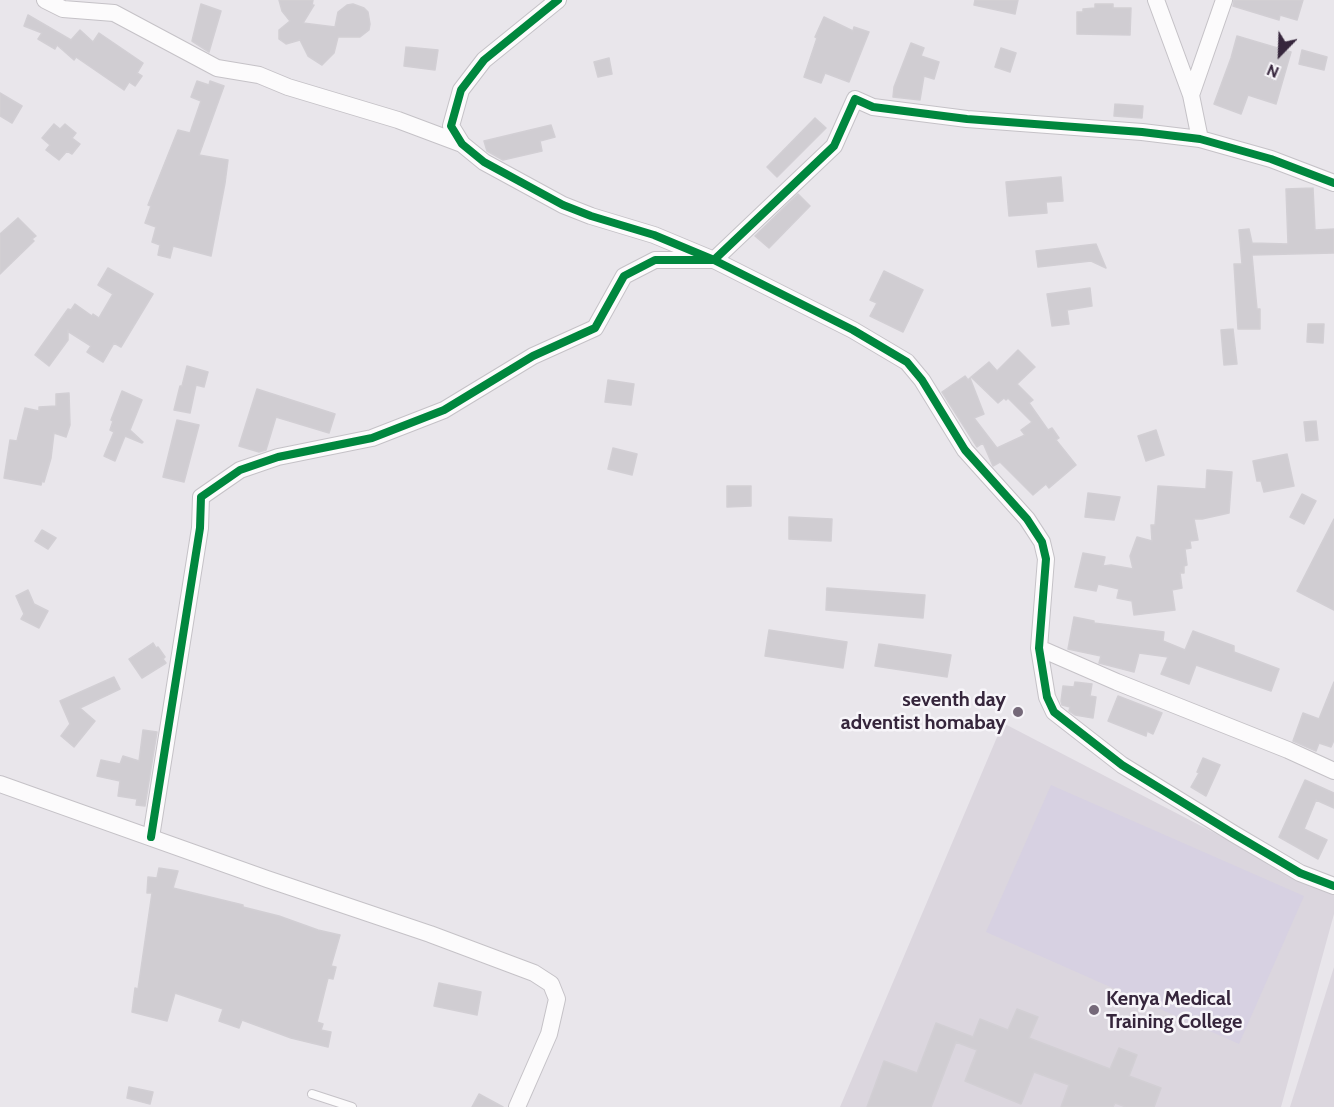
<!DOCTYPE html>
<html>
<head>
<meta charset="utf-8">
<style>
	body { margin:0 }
	#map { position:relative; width:1334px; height:1107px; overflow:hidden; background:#e9e6eb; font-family:Cabin,sans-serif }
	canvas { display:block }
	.north { position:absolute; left:1250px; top:24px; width:60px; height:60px; -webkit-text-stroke:4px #f7f5f9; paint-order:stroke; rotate:203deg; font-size:16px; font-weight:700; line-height:24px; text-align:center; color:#36263c }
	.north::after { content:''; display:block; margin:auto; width:21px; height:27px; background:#36263c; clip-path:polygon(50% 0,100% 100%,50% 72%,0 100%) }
</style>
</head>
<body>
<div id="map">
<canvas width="1334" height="1107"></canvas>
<div class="north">N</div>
</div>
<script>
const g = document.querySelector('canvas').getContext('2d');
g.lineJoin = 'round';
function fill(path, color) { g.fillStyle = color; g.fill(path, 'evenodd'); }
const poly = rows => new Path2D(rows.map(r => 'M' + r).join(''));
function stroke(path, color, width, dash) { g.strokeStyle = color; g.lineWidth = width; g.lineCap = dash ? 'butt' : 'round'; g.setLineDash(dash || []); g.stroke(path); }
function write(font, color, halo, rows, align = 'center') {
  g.font = font + ' Cabin,sans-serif'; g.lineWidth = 5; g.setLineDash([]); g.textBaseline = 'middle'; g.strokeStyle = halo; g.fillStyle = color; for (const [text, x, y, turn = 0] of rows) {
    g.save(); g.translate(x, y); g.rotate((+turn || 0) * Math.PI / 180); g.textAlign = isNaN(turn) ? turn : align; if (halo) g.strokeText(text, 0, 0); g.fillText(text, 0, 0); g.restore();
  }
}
fill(poly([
	[1003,723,1334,895,1334,914,1281,1107,840,1107],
	[1334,967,1334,1107,1290,1107]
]), '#dbd6de');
fill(poly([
	[1051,785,1304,896,1239,1044,986,932]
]), '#d7d1e2');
const building = poly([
	[279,0,313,0,312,6,314,5,303,23,335,27,338,12,347,5,353,4,364,8,368,12,370,24,369,30,360,37,338,37,334,53,322,65,308,56,300,40,286,44,279,39,279,30,290,21,282,11,279,0],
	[975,0,1018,0,1015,14,974,5,975,0],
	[1234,0,1303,0,1297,20,1280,15,1279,20,1233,6,1234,0],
	[201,4,221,11,209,52,192,41,201,4],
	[1095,4,1113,4,1113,8,1131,8,1130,35,1077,34,1077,12,1083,12,1083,9,1095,8,1095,4],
	[28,15,71,40,80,30,93,42,99,33,143,63,137,73,142,76,135,86,129,82,124,90,76,57,74,60,57,45,55,49,38,39,42,33,24,26,28,15],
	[824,17,853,31,854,27,869,32,849,82,825,73,821,83,804,77,817,38,815,37,824,17],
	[1237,36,1291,52,1276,104,1248,95,1241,114,1214,104,1231,58,1237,36],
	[911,43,924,48,921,56,939,62,934,79,924,76,920,100,893,97,894,87,911,43],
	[406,47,438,50,435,70,404,66,406,47],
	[1001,48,1016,53,1010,72,995,67,1001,48],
	[1302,50,1327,57,1324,70,1299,64,1302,50],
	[609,58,612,74,598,77,594,62,609,58],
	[197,81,209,85,210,81,224,86,199,155,228,160,225,183,211,256,173,246,170,258,158,255,160,245,152,242,156,227,145,223,151,206,148,205,178,130,190,133,201,101,191,97,197,81],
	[0,93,22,106,12,123,0,116,0,93],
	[1115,104,1143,106,1142,118,1114,116,1115,104],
	[815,118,826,128,777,177,767,167,815,118],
	[54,124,60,129,65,124,76,133,72,138,80,144,72,154,67,151,59,160,46,150,50,145,42,138,54,124],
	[551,125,555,137,540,141,542,151,503,160,487,151,484,141,551,125],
	[1061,177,1063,201,1046,202,1047,213,1009,216,1006,182,1061,177],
	[1313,188,1315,230,1334,229,1334,253,1252,255,1257,309,1260,309,1260,329,1238,329,1234,264,1242,264,1239,230,1249,229,1252,243,1288,244,1286,189,1313,188],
	[798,194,810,206,769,248,755,236,798,194],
	[18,218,36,236,32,239,34,241,0,274,0,234,18,218],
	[1096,244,1106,268,1091,261,1038,267,1036,251,1096,244],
	[108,268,153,294,121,347,114,343,103,362,87,352,91,346,69,332,68,330,68,340,49,366,35,355,68,309,71,310,75,304,92,316,93,314,99,318,113,294,98,285,108,268],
	[884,271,923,290,903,332,870,316,877,303,870,300,884,271],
	[1090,288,1092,306,1067,310,1069,324,1052,326,1047,294,1090,288],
	[1308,324,1324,324,1323,343,1307,342,1308,324],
	[1233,329,1237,364,1224,365,1221,330,1233,329],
	[1018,350,1035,367,1017,384,1033,400,1029,403,1048,430,1052,428,1059,438,1056,440,1076,465,1049,488,1046,484,1033,495,1000,462,993,466,983,443,977,447,942,392,965,376,968,380,970,378,984,414,974,418,997,448,1025,435,1021,430,1032,422,1008,398,1006,400,1004,398,998,403,971,377,989,362,997,371,1018,350],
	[187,366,208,372,204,387,196,385,190,413,174,410,180,386,182,386,187,366],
	[608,380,634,384,631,405,605,402,608,380],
	[257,389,335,414,329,433,276,417,266,450,259,452,239,446,257,389],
	[122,391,142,400,130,430,143,442,142,443,125,436,115,461,104,456,114,432,110,430,113,421,111,420,122,391],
	[69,393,70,425,66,437,54,433,51,458,44,482,42,481,41,485,4,478,10,440,17,441,25,408,39,411,39,407,56,406,56,394,69,393],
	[177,420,199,425,184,482,163,477,177,420],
	[1316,421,1318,440,1306,441,1304,422,1316,421],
	[1156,430,1164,455,1146,461,1138,436,1156,430],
	[613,448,637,454,632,475,608,469,613,448],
	[1287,454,1294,486,1264,492,1261,481,1257,481,1253,461,1287,454],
	[1207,470,1232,472,1229,513,1202,519,1194,519,1198,540,1190,541,1191,548,1185,549,1187,565,1184,566,1184,573,1180,573,1182,588,1172,590,1175,610,1134,615,1132,601,1117,598,1119,589,1098,584,1096,591,1075,587,1083,553,1105,557,1103,566,1111,565,1133,569,1130,556,1137,537,1152,541,1151,525,1155,525,1158,486,1206,489,1207,470],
	[727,486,751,486,751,506,727,507,727,486],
	[1088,493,1120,497,1114,520,1085,517,1088,493],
	[1302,494,1316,501,1304,524,1290,517,1302,494],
	[789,517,832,519,831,541,789,539,789,517],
	[1334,519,1334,610,1297,591,1334,519],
	[42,530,56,538,48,549,35,541,42,530],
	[827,588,925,595,923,618,826,610,827,588],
	[28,590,34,604,48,611,39,628,21,619,24,614,16,596,28,590],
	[1074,617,1094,621,1094,623,1164,632,1163,641,1185,650,1193,631,1234,646,1234,652,1279,669,1271,691,1196,665,1189,684,1161,674,1168,657,1139,653,1134,672,1099,663,1101,656,1068,649,1074,617],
	[769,630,847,642,843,668,765,656,769,630],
	[153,643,156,648,158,647,165,657,163,659,166,663,142,678,129,659,153,643],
	[879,644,951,655,947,677,875,666,879,644],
	[114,677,120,689,80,708,95,721,74,747,61,736,70,724,60,701,114,677],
	[1075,682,1092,684,1090,696,1096,697,1093,718,1075,715,1069,711,1070,707,1062,705,1061,701,1063,686,1074,687,1075,682],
	[1334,682,1334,740,1331,747,1319,743,1316,751,1293,741,1303,713,1319,719,1334,682],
	[1118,696,1162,713,1153,734,1147,731,1146,736,1108,721,1118,696],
	[143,730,157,732,145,806,136,805,137,799,118,796,120,781,97,776,101,760,120,764,123,756,139,761,143,730],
	[1203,758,1220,765,1206,796,1191,787,1199,773,1197,772,1203,758],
	[1305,780,1334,793,1334,808,1316,800,1304,829,1327,840,1318,859,1279,837,1305,780],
	[159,868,178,871,173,888,243,905,243,907,279,916,318,930,340,935,331,966,336,967,333,979,328,978,317,1022,323,1024,321,1030,331,1032,328,1047,291,1038,242,1020,239,1028,219,1021,223,1009,175,993,167,1021,132,1012,135,988,138,989,152,893,147,893,148,877,157,878,159,868],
	[439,983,481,992,477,1015,434,1006,439,983],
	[1017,1009,1038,1017,1029,1038,1110,1069,1119,1048,1137,1055,1129,1076,1161,1088,1154,1107,1126,1107,1115,1103,1113,1107,1061,1107,1069,1085,1034,1072,1021,1104,965,1081,977,1050,956,1042,931,1107,867,1107,884,1061,917,1073,936,1023,973,1037,980,1019,1008,1030,1017,1009],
	[129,1087,153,1092,150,1104,127,1098,129,1087],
	[479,1094,503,1107,472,1107,479,1094]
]);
fill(building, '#d0cdd2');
stroke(building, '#d2cfd4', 1.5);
const lane = poly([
	[312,1094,352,1107]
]);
const street = poly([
	[45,0,63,9,114,13,217,68,259,75,288,87,398,120,462,144],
	[558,0,484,60,461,90,451,126,462,144,484,162,563,205,591,216,654,235,714,260,834,146,855,99,873,107,967,119,1142,132,1200,139,1271,159,1334,183],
	[1156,0,1191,95,1200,139],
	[1191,95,1224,0],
	[1039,648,1117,682,1288,750,1334,771],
	[0,784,267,879,430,934,534,973,551,984,557,999,549,1034,517,1107],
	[151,837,200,528,201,497,240,470,278,457,372,438,444,410,533,356,595,328,624,276,655,260,714,260,853,330,907,362,922,380,965,450,1027,519,1042,542,1046,559,1039,648,1047,697,1054,712,1122,765,1234,834,1300,873,1334,886]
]);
stroke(lane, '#c5c2c7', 10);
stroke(street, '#c5c2c7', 18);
stroke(lane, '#fcfbfc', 8);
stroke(street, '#fcfbfc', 16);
stroke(poly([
	[558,0,484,60,461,90,451,126,462,144,484,162,563,205,591,216,654,235,714,260,834,146,855,99,873,107,967,119,1142,132,1200,139,1271,159,1334,183],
	[151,837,200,528,201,497,240,470,278,457,372,438,444,410,533,356,595,328,624,276,655,260,714,260,853,330,907,362,922,380,965,450,1027,519,1042,542,1046,559,1039,648,1047,697,1054,712,1122,765,1234,834,1300,873,1334,886]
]), '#00873e', 8);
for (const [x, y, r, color] of [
	[1018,712,6,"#756979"],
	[1094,1010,6,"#756979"]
]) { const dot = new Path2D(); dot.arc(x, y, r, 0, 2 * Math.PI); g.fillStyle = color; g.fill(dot); stroke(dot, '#f7f5f9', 2); }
write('bold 20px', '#36263c', '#f7f5f9', [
	["seventh day",1006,700],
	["adventist homabay",1006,723],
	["Kenya Medical",1106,999,"left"],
	["Training College",1106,1022,"left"]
], 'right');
</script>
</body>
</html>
